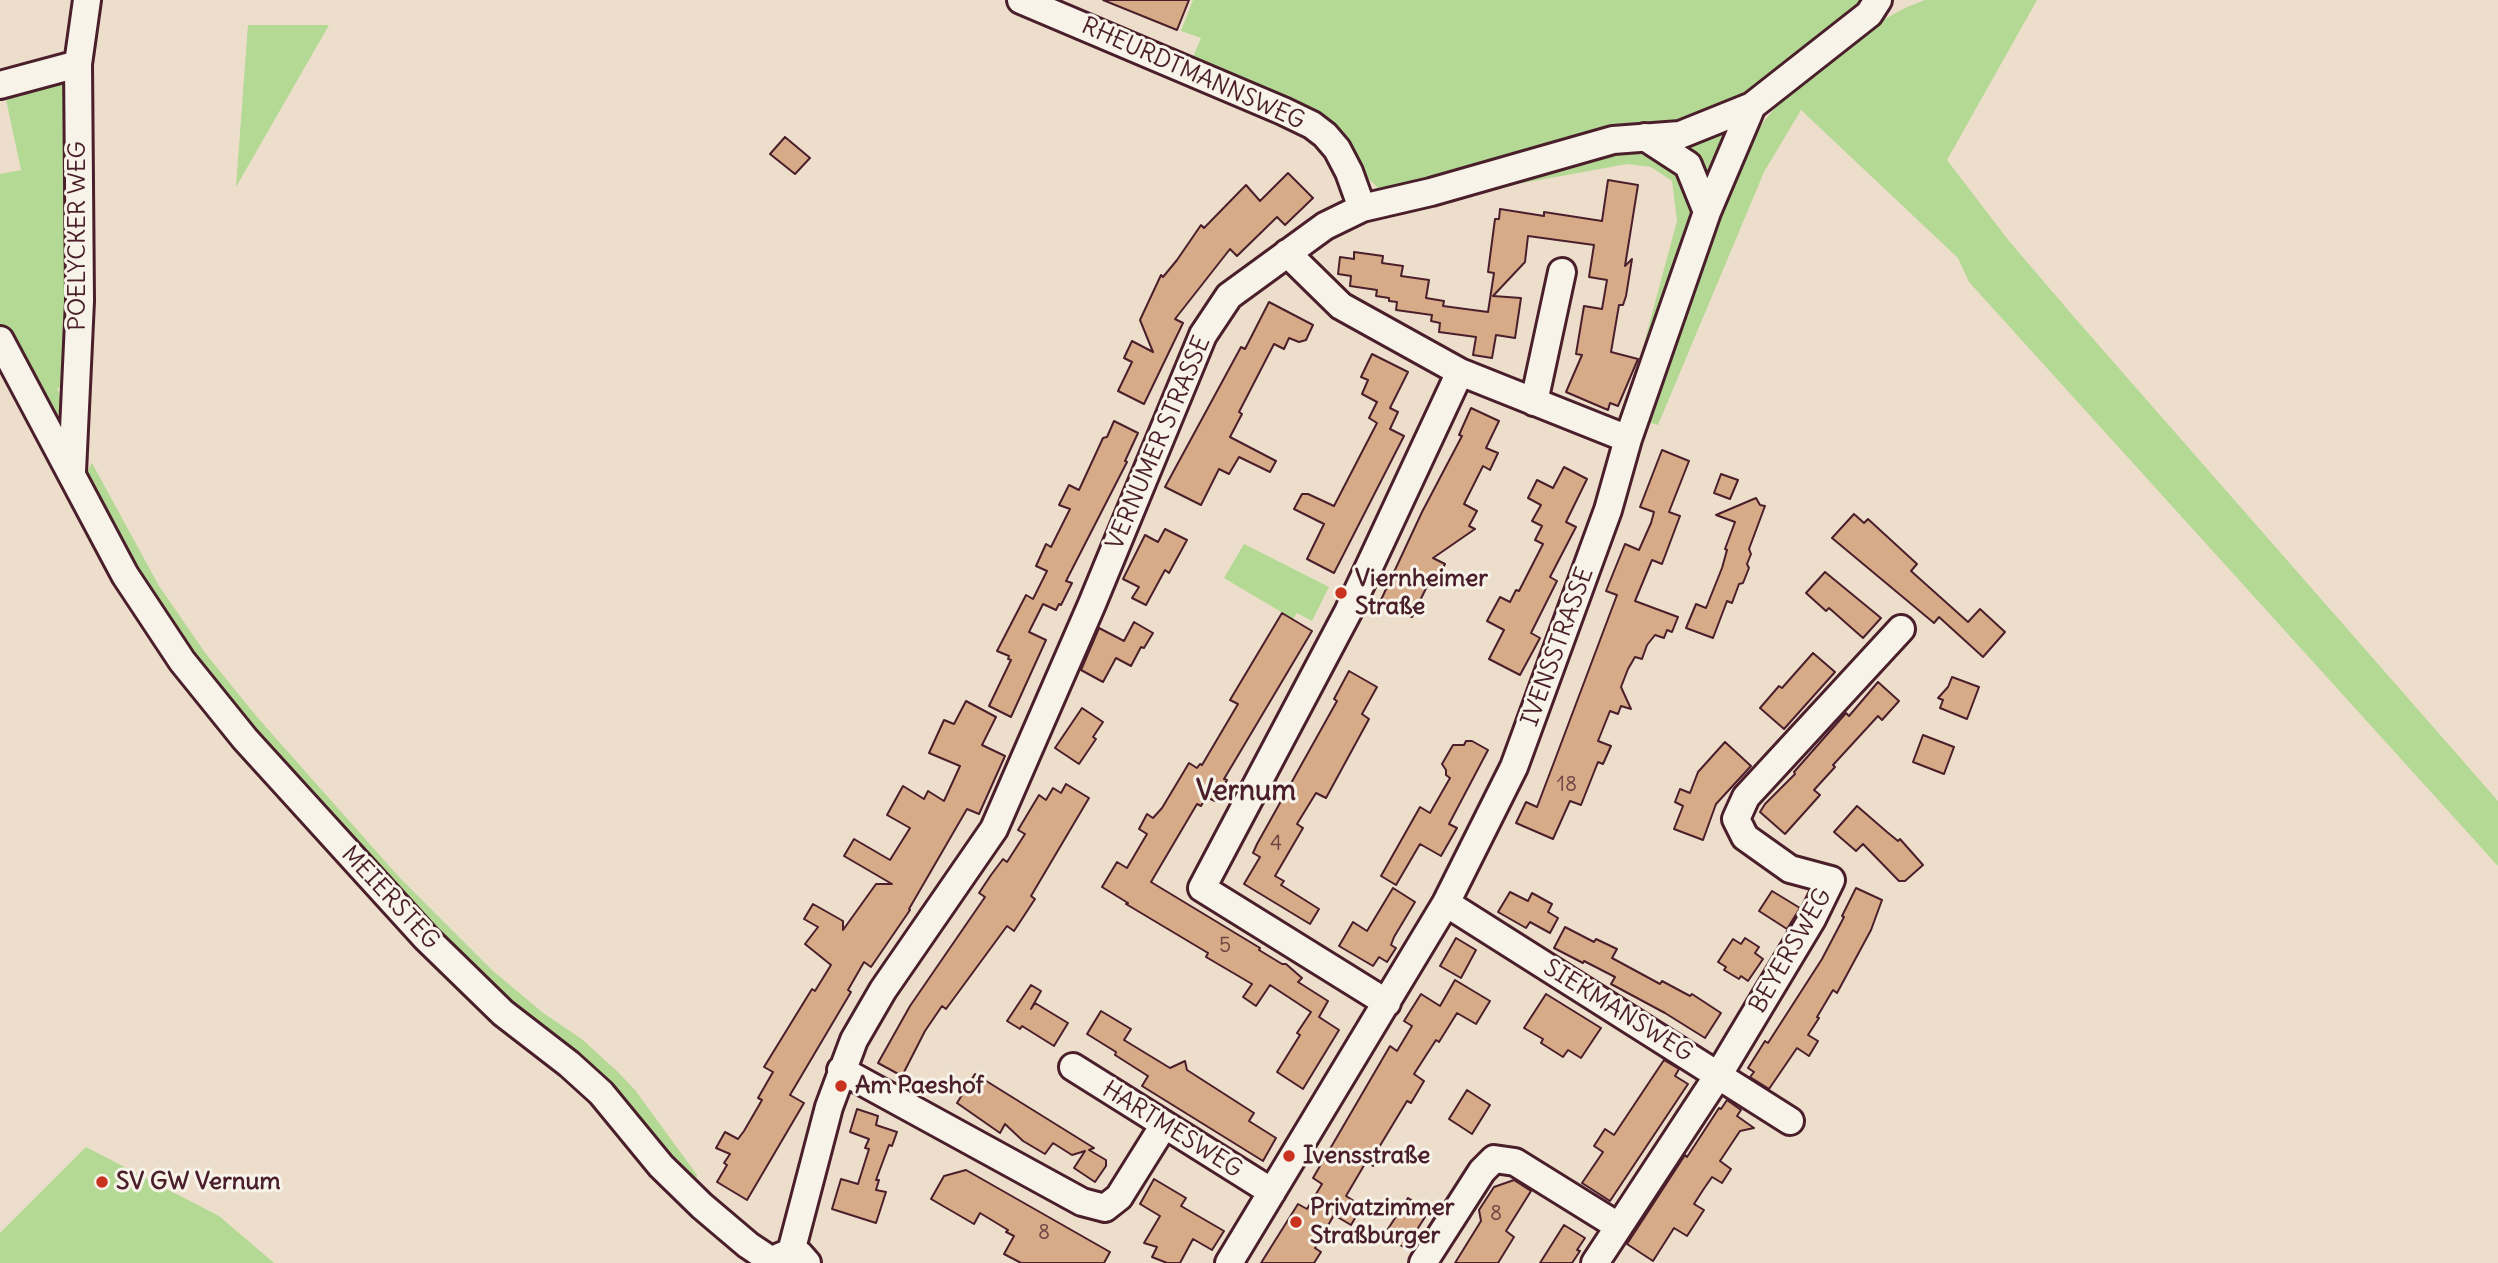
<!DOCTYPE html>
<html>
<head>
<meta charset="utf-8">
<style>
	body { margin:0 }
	canvas { display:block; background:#edddcb }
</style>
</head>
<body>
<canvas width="2498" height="1263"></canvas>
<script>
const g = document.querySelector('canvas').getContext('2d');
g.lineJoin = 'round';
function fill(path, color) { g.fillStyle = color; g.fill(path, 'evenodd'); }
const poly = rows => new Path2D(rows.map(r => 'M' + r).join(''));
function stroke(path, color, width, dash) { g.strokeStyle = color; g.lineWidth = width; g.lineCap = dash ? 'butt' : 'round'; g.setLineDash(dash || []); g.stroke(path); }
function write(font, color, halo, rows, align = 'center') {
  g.font = font + ' Delius,sans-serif'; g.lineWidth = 6; g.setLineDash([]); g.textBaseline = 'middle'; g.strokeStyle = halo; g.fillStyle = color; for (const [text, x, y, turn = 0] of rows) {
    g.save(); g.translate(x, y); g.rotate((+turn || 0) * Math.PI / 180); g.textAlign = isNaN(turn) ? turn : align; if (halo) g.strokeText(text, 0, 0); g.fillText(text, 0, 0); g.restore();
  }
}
fill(poly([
	[1193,0,1861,0,1834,27,1745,99,1711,116,1419,187,1382,192,1364,174,1343,140,1191,62,1201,38,1181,31],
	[1925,0,2037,0,1947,160,2009,241,2074,317,2498,801,2498,866,1969,282,1958,258,1801,110,1764,172,1658,425,1645,421,1741,155,1765,120,1795,84,1848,39,1905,8],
	[248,25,329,25,236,187],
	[63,78,73,88,67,387,57,388,68,414,50,415,0,324,0,174,21,170,4,90],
	[1736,125,1707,178,1676,141],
	[1626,147,1660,150,1685,168,1695,212,1622,425,1677,221,1672,181,1651,167,1627,164,1479,191],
	[92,463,159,586,206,654,257,717,399,877,493,971,542,1012,583,1040,619,1073,635,1090,697,1175,696,1179,687,1180,440,941,187,653,83,479],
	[1244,544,1329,587,1312,621,1297,613,1293,619,1224,578],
	[86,1147,219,1216,274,1263,0,1263,0,1233]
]), '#b3d994');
const building = poly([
	[1103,0,1189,0,1177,30,1103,0],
	[785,137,810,158,795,174,770,154,785,137],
	[1288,173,1313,198,1285,225,1277,217,1237,256,1230,249,1175,319,1183,323,1144,404,1118,391,1132,362,1124,358,1132,341,1153,352,1140,320,1161,275,1163,277,1177,260,1201,225,1204,228,1246,185,1260,201,1288,173],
	[1608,180,1638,185,1625,266,1632,259,1626,296,1623,305,1619,305,1611,352,1638,359,1618,406,1610,403,1608,410,1566,392,1582,355,1576,354,1584,306,1602,309,1607,280,1589,277,1594,245,1528,236,1525,262,1493,296,1521,298,1515,338,1496,335,1492,358,1473,355,1476,337,1439,332,1440,323,1431,321,1432,315,1396,310,1397,302,1389,301,1389,298,1376,296,1377,290,1350,286,1351,276,1338,274,1340,257,1354,259,1354,252,1383,256,1382,263,1403,266,1401,276,1429,280,1426,298,1444,301,1443,306,1488,312,1494,273,1488,272,1495,219,1499,219,1500,209,1544,216,1544,212,1602,221,1608,180],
	[1269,302,1313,325,1306,340,1299,342,1289,338,1284,349,1274,344,1239,412,1242,414,1230,437,1276,461,1270,472,1239,457,1229,474,1219,469,1201,505,1165,487,1241,347,1245,349,1269,302],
	[1372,354,1408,372,1390,408,1398,412,1390,429,1404,436,1334,573,1307,559,1324,524,1294,509,1302,494,1308,494,1334,506,1377,423,1369,418,1377,402,1362,394,1368,380,1361,377,1372,354],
	[1471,408,1499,421,1486,448,1498,453,1490,470,1483,466,1464,504,1477,511,1469,526,1475,529,1433,558,1445,564,1439,576,1433,574,1412,617,1380,602,1422,512,1462,436,1459,435,1471,408],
	[1114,421,1138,433,1125,461,1127,462,1066,581,1072,583,1061,605,1059,604,1056,610,1043,604,1029,632,1046,640,1011,717,989,706,1011,660,1008,659,1009,656,997,651,1026,595,1033,599,1047,571,1036,566,1046,544,1051,547,1070,509,1059,505,1069,485,1079,490,1103,438,1107,437,1114,421],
	[1662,450,1689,461,1669,512,1680,516,1662,564,1652,560,1635,601,1678,617,1672,632,1667,630,1664,638,1655,635,1647,645,1642,659,1635,657,1628,669,1621,687,1631,709,1621,706,1618,714,1610,711,1598,741,1611,746,1603,764,1598,762,1581,805,1570,801,1553,839,1516,823,1526,802,1537,807,1556,757,1617,595,1606,591,1625,544,1639,550,1651,523,1654,512,1640,507,1662,450],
	[1564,467,1587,479,1566,522,1576,527,1550,577,1557,581,1531,633,1540,638,1520,675,1489,659,1504,630,1487,621,1500,597,1510,602,1516,590,1519,591,1543,544,1535,540,1542,526,1532,521,1541,505,1528,498,1537,480,1553,488,1564,467],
	[1721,474,1738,480,1730,499,1714,493,1721,474],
	[1756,498,1760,505,1765,506,1749,549,1751,554,1747,564,1749,568,1743,583,1739,584,1732,603,1727,601,1713,638,1686,628,1696,604,1706,608,1722,568,1727,550,1725,549,1735,522,1716,515,1756,498],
	[1854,514,1864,523,1868,519,1917,564,1911,571,1968,622,1980,609,2005,632,1983,657,1939,617,1934,623,1832,538,1854,514],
	[1165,529,1187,540,1169,573,1165,570,1146,605,1132,598,1139,587,1123,579,1145,535,1158,542,1165,529],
	[1825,572,1881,618,1863,638,1829,608,1826,611,1806,593,1825,572],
	[1282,613,1312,631,1224,779,1227,780,1215,801,1206,797,1201,806,1197,804,1151,882,1260,948,1259,950,1282,964,1286,964,1302,978,1298,982,1328,1001,1319,1017,1339,1030,1303,1089,1277,1072,1300,1035,1297,1033,1311,1012,1270,985,1256,1006,1243,997,1252,984,1206,957,1208,953,1126,904,1128,903,1102,887,1117,862,1127,868,1147,834,1139,829,1147,814,1153,818,1162,808,1189,763,1197,768,1200,764,1202,765,1238,704,1230,700,1282,613],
	[1134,622,1153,633,1144,648,1141,647,1131,666,1116,658,1103,682,1081,670,1099,628,1124,641,1134,622],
	[1813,653,1835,672,1784,729,1760,708,1779,686,1782,688,1813,653],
	[1349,671,1377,687,1362,714,1369,719,1326,798,1316,793,1297,824,1303,828,1275,876,1284,881,1281,885,1319,909,1310,924,1244,884,1260,857,1253,853,1257,844,1337,701,1334,699,1349,671],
	[1952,677,1979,687,1967,719,1940,708,1943,700,1938,698,1948,687,1952,677],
	[1878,682,1899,701,1882,720,1878,716,1833,765,1835,767,1814,790,1820,795,1785,834,1760,812,1765,804,1795,774,1794,772,1846,713,1849,716,1878,682],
	[966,701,996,717,982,745,1005,756,979,814,967,809,909,909,910,910,871,967,864,962,848,990,851,992,790,1095,804,1103,747,1200,717,1182,727,1165,724,1163,730,1154,716,1148,725,1132,738,1139,744,1131,762,1100,758,1098,773,1072,764,1067,812,989,815,991,831,965,805,944,818,927,804,919,813,904,843,921,843,930,876,884,892,884,844,856,854,839,890,860,910,828,887,815,903,786,924,799,928,791,944,801,960,766,929,753,944,720,954,724,966,701],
	[1082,708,1103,722,1093,737,1096,739,1079,764,1055,748,1082,708],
	[1923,735,1954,747,1944,774,1913,762,1923,735],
	[1466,741,1472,741,1488,750,1449,824,1457,828,1441,856,1420,844,1396,885,1381,876,1420,807,1430,813,1450,778,1446,775,1446,770,1442,764,1453,745,1464,745,1466,741],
	[1725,742,1751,766,1716,804,1703,840,1674,829,1683,806,1675,802,1680,789,1690,793,1698,772,1725,742],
	[1066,784,1089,798,1031,896,1035,899,1014,931,1007,926,946,1009,942,1006,925,1031,902,1076,878,1063,910,1006,985,897,979,893,991,875,1003,859,1007,862,1025,834,1018,830,1039,795,1046,800,1053,788,1061,793,1066,784],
	[1857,806,1887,832,1898,841,1900,839,1923,865,1905,881,1899,881,1863,844,1856,851,1834,832,1857,806],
	[1393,888,1415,902,1394,937,1391,945,1396,948,1387,962,1379,957,1373,966,1339,946,1353,922,1367,931,1393,888],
	[1856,888,1882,900,1871,930,1837,993,1833,990,1817,1017,1819,1018,1808,1035,1818,1041,1809,1056,1797,1048,1769,1089,1750,1077,1754,1072,1748,1068,1765,1041,1768,1043,1822,959,1844,917,1842,916,1856,888],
	[1772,891,1800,908,1787,929,1759,911,1772,891],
	[1510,892,1528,901,1532,893,1552,904,1548,912,1558,918,1550,933,1530,922,1526,928,1498,912,1510,892],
	[1565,927,1594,942,1596,939,1617,949,1612,958,1660,984,1662,981,1690,996,1692,994,1721,1013,1705,1038,1665,1013,1611,984,1615,977,1584,961,1583,963,1554,948,1565,927],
	[1456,938,1476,950,1461,978,1440,966,1456,938],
	[1745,938,1759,947,1755,953,1763,959,1748,981,1741,976,1739,979,1724,970,1726,967,1718,962,1733,939,1741,944,1745,938],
	[1455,980,1490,1001,1476,1024,1457,1013,1439,1042,1436,1040,1414,1074,1424,1081,1411,1103,1407,1101,1378,1149,1379,1156,1373,1166,1366,1162,1346,1196,1362,1206,1351,1225,1334,1215,1315,1248,1321,1252,1314,1263,1261,1263,1298,1204,1307,1209,1322,1184,1313,1178,1390,1046,1397,1051,1412,1026,1404,1021,1421,994,1440,1006,1455,980],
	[1031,985,1041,991,1031,1009,1035,1003,1068,1023,1054,1046,1022,1026,1020,1029,1007,1021,1031,985],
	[1546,994,1601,1028,1581,1058,1568,1050,1563,1057,1541,1043,1543,1039,1524,1028,1546,994],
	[1101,1011,1131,1029,1124,1040,1170,1068,1185,1061,1187,1070,1254,1113,1249,1121,1276,1138,1263,1161,1142,1086,1148,1076,1115,1055,1116,1052,1087,1034,1101,1011],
	[1664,1060,1679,1069,1675,1076,1688,1084,1610,1201,1582,1183,1603,1152,1594,1146,1605,1129,1614,1135,1664,1060],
	[975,1074,1094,1148,1089,1150,1106,1160,1106,1166,1095,1182,1074,1168,1085,1151,1072,1155,1053,1143,1045,1154,1023,1141,1005,1124,1000,1133,957,1103,975,1074],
	[1467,1090,1490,1105,1472,1134,1449,1119,1467,1090],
	[1727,1100,1741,1110,1737,1116,1754,1128,1740,1131,1720,1161,1731,1169,1722,1183,1712,1177,1703,1190,1694,1204,1704,1210,1687,1236,1674,1228,1653,1261,1627,1244,1685,1155,1687,1157,1719,1108,1721,1109,1727,1100],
	[857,1109,878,1116,876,1125,897,1132,892,1146,889,1145,876,1180,879,1180,876,1190,886,1192,876,1223,832,1209,841,1179,858,1184,869,1149,865,1148,869,1139,850,1132,857,1109],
	[966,1170,1110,1252,1104,1263,1021,1263,1004,1254,1014,1236,1006,1232,1008,1230,980,1213,974,1224,931,1199,944,1176,966,1170],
	[1154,1179,1186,1198,1181,1206,1224,1231,1212,1250,1193,1239,1180,1263,1167,1263,1152,1257,1157,1247,1144,1243,1160,1216,1140,1204,1154,1179],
	[1514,1180,1531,1191,1506,1231,1514,1237,1498,1263,1455,1263,1481,1221,1479,1210,1494,1187,1514,1180],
	[1408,1198,1429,1211,1405,1248,1384,1235,1408,1198],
	[1564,1225,1585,1238,1577,1250,1580,1251,1572,1263,1540,1263,1564,1225]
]);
fill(building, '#d7aa88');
stroke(building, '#4a1f2b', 2);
const minor = poly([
	[1021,0,1283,111,1312,125,1325,135,1337,149,1349,172,1362,208],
	[0,85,78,64],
	[1645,137,1688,165,1707,212],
	[1287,253,1341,306,1460,372,1628,439],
	[0,340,125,575,182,661,245,739,426,938,503,1013,569,1064,601,1093,661,1166,702,1206,748,1245,775,1263,779,1257,791,1252,799,1254,807,1263],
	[1534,402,1562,272],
	[72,472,80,301,78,64,87,0],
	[1446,903,1790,1121],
	[1387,1003,1202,888,1348,612,1460,372],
	[1073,1067,1272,1192],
	[841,1070,1082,1202,1105,1208,1119,1197,1164,1125],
	[791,1252,829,1107,854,1040,883,990,994,829,1092,604,1203,335,1229,296,1325,226,1362,208,1431,192,1613,140,1680,135,1752,106,1869,14,1878,0],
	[1229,1263,1446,903,1514,767,1608,510,1628,439,1707,212,1752,106],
	[1423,1263,1482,1171,1494,1159,1515,1162,1618,1226],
	[1595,1263,1719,1074,1812,919,1831,880,1790,869,1745,837,1736,819,1746,797,1901,629]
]);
stroke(minor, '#4a1f2b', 32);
stroke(minor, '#f7f3e8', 26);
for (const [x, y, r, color] of [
	[1341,593,7,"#c8321e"],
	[841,1086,7,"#c8321e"],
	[1289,1156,7,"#c8321e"],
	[102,1182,7,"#c8321e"],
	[1296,1222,7,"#c8321e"]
]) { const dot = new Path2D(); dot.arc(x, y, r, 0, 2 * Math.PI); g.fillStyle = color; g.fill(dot); stroke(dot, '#f7f3e8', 2.5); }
write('21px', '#6d4242', null, [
	["18",1567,785],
	["4",1276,844],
	["5",1225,946],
	["8",1496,1214],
	["8",1044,1233]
]);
write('24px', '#4a1f2b', '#f7f3e8', [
	["RHEURDTMANNSWEG",1193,74,24],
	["POELYCKER WEG",78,236,-90],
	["VERNUMER STRASSE",1159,443,-67],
	["IVENSSTRASSE",1558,647,-70],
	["MEIERSTEG",390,898,47],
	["BEYERSWEG",1791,951,-60],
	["SIEKMANSWEG",1618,1011,32],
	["HARTMESWEG",1172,1130,32]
]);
write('bold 24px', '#4a1f2b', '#f7f3e8', [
	["Viernheimer",1355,579],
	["Straße",1355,607],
	["Am Paeshof",855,1086],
	["Ivensstraße",1303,1156],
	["SV GW Vernum",116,1182],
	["Privatzimmer",1310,1208],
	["Straßburger",1310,1236]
], 'left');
write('bold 28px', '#4a1f2b', '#f7f3e8', [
	["Vernum",1246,792]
]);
</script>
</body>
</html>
